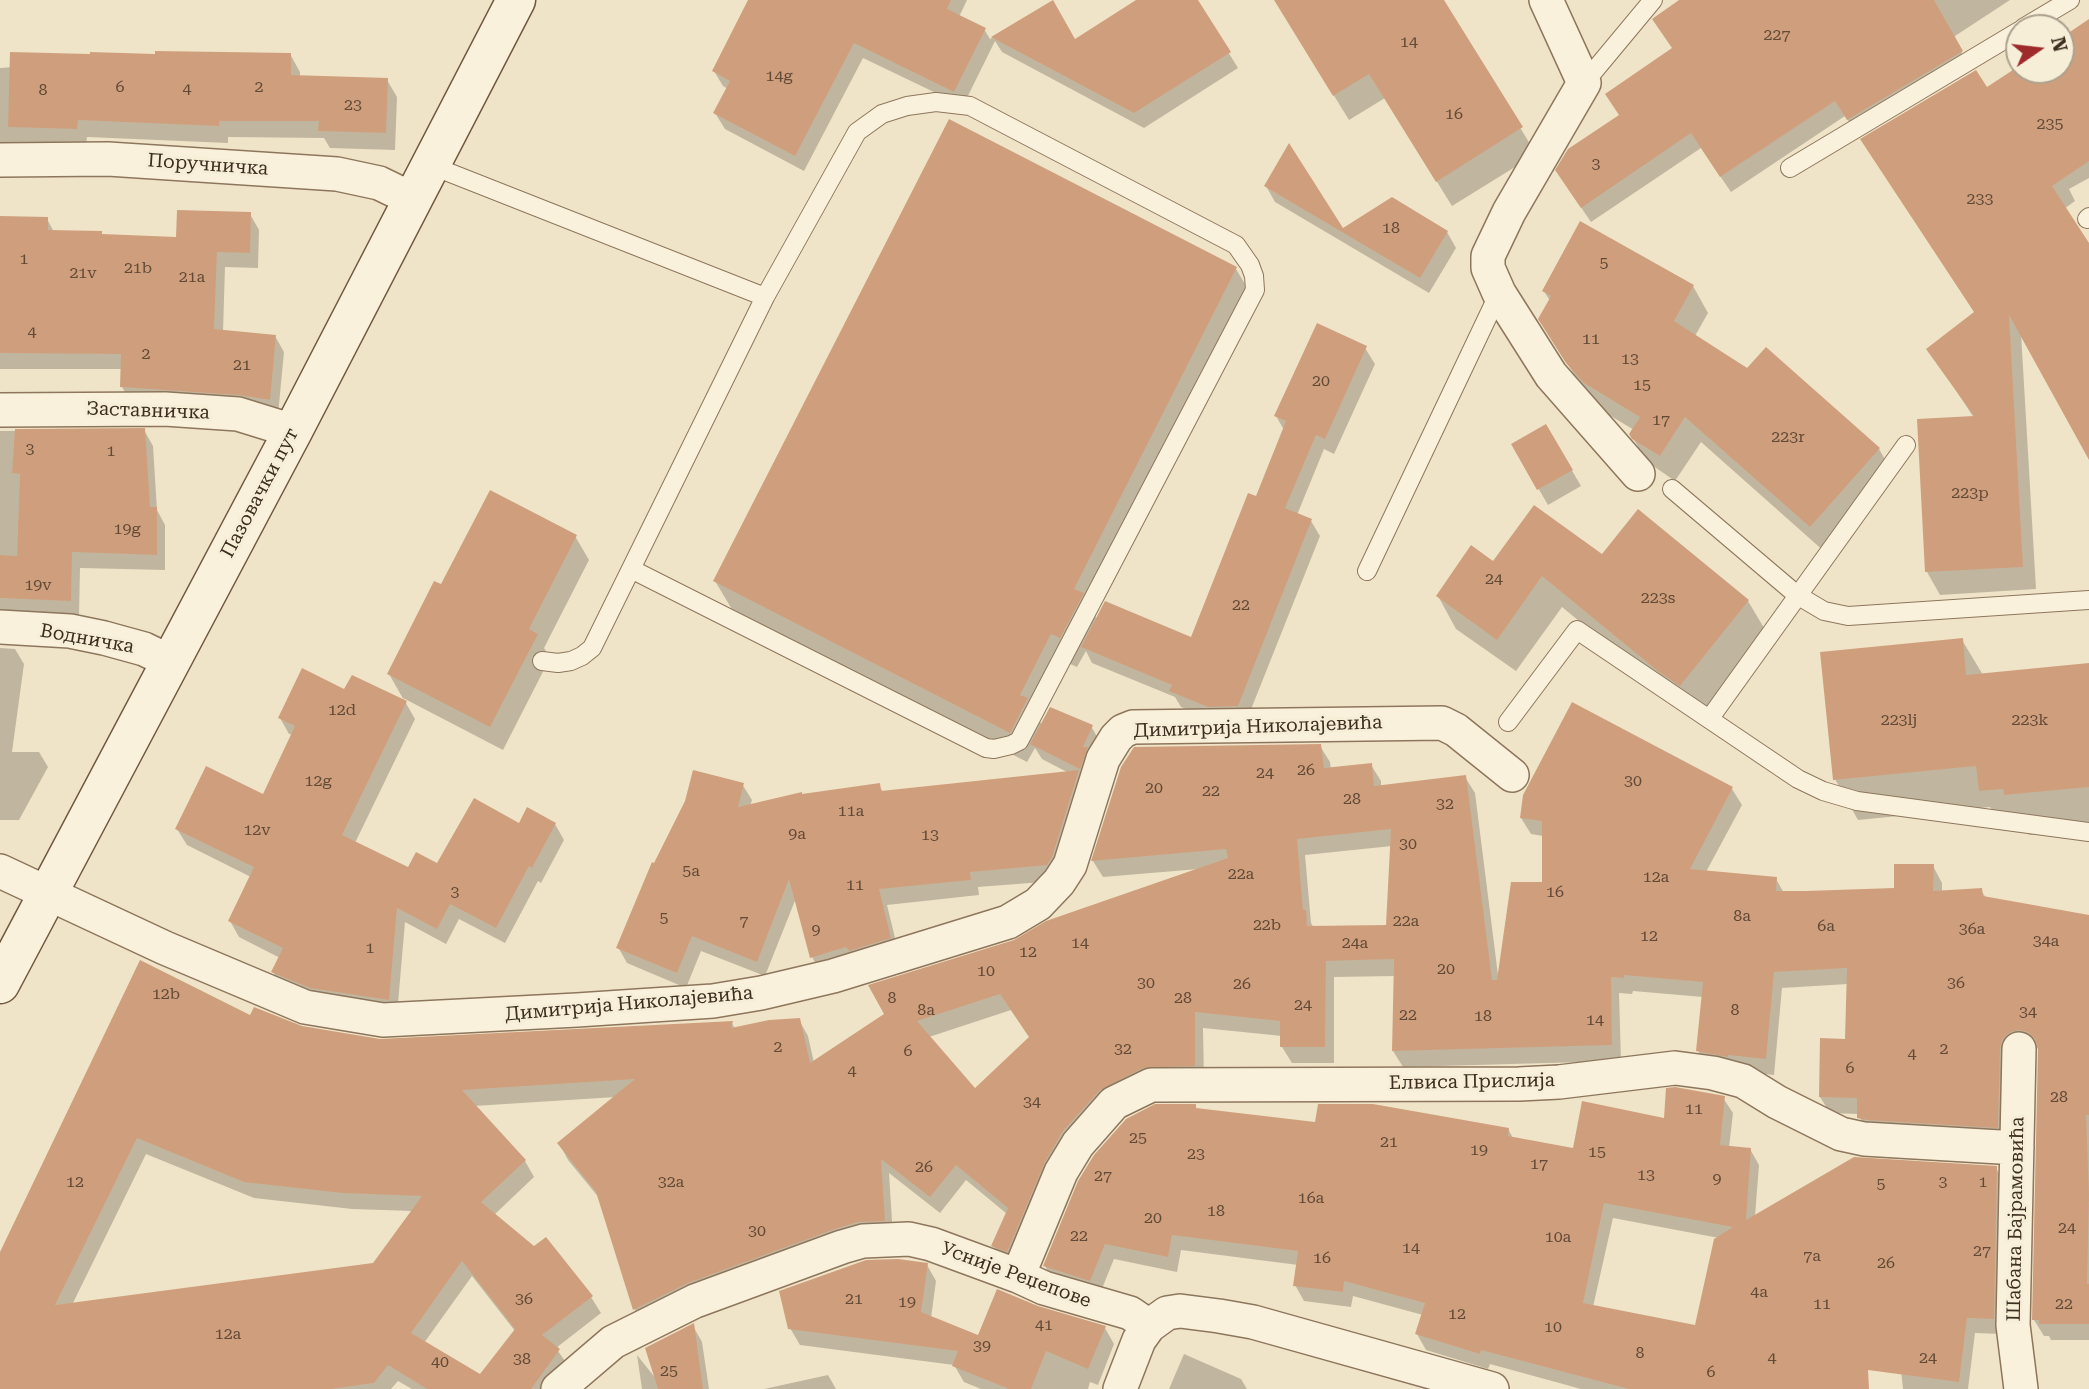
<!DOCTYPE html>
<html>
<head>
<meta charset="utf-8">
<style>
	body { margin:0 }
	#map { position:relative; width:2089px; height:1389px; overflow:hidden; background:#f0e4c8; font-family:"Roboto Serif",serif }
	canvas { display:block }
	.north { position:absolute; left:2005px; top:14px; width:70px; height:70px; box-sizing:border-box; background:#f7eed8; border:2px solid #ada18e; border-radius:50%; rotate:76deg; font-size:19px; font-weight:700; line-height:28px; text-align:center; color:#3d2e20 }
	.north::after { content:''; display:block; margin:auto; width:24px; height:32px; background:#9e2a2b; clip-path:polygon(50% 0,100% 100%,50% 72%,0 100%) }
</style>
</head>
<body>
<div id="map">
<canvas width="2089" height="1389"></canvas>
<div class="north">N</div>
</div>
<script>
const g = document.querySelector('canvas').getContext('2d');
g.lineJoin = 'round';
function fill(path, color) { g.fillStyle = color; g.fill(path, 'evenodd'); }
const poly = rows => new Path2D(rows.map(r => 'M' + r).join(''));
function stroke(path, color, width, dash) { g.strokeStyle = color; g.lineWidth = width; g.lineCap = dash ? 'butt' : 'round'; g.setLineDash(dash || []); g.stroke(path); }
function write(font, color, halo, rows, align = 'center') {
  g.font = font + ' "Roboto Serif",serif'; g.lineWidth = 6; g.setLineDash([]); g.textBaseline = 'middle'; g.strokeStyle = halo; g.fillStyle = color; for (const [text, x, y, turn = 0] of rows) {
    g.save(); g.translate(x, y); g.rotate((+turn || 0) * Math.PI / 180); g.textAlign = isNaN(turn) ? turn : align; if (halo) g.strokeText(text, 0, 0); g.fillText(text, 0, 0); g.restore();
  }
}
fill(poly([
	[750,0,967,0,959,17,984,29,990,39,1033,14,1075,41,1139,0,1196,0,1238,68,1144,128,1002,52,995,41,963,106,863,58,804,171,725,129,715,113,728,89,723,86,714,71],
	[1285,0,1443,0,1536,154,1452,206,1385,98,1349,120,1293,29],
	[1682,0,2010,0,1955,36,1956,43,1971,68,1858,135,1845,116,1731,192,1701,148,1591,222,1567,187,1673,49],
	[2089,22,2089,178,2069,189,2075,201,2064,209,2089,245,2089,457,2021,333,2036,589,1940,595,1927,572,1919,421,1974,418,1929,349,1975,313,1862,140,1986,89,2019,68,2019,70,2061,70,2061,40],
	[290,54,300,72,300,77,387,80,397,97,395,150,330,148,324,138,228,137,228,143,87,137,86,146,0,143,0,68,157,56],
	[1266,186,1343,230,1447,232,1456,248,1429,293,1275,202],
	[250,214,259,230,258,268,225,267,223,332,275,336,284,352,278,415,131,402,122,387,122,369,0,369,0,218,47,219,54,232,178,239],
	[1236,269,1254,299,1094,613,1097,620,1192,639,1257,499,1284,430,1276,416,1365,348,1375,364,1334,454,1324,449,1297,515,1311,521,1320,536,1246,722,1218,722,1181,707,1175,697,1092,663,1086,651,1077,667,1068,663,1039,720,1042,725,1091,726,1100,742,1056,881,978,887,979,895,887,905,899,954,821,973,812,957,796,898,765,976,701,951,686,988,627,963,618,947,742,784,752,800,750,806,879,785,883,792,1069,773,1042,759,1035,748,1027,762,733,611,715,581],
	[1693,286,1708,313,1695,336,1879,449,1894,475,1826,553,1701,442,1675,481,1646,461,1631,434,1634,430,1601,410,1584,390,1556,346,1550,301,1544,291],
	[1546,426,1581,486,1548,505,1513,445],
	[144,430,153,446,157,510,165,525,165,570,80,568,79,616,31,614,0,626,0,431],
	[575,536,589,560,544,648,550,658,503,750,403,698,415,719,355,843,409,870,438,865,519,826,555,824,564,840,541,883,538,881,505,943,459,919,446,944,405,922,397,1015,282,988,273,972,280,958,239,937,230,921,251,877,187,845,177,829,264,796,293,735,289,734,280,718,345,692,405,702,389,674,442,586],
	[1602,556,1748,601,1767,633,1699,717,1680,704,1562,607,1516,671,1456,629,1438,596,1494,564],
	[1962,640,1983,675,2089,665,2089,830,2029,835,2025,829,2004,831,1990,807,1858,820,1835,779],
	[0,648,15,649,24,664,12,752,39,752,48,767,19,820,0,820],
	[1320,746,1330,762,1331,769,1371,765,1381,781,1381,787,1465,777,1475,793,1498,975,1543,883,1543,836,1531,834,1521,818,1732,789,1742,805,1706,872,1776,879,1784,893,1895,889,1933,866,1942,883,1942,892,1981,890,1986,898,2089,940,2089,1340,2051,1340,2049,1336,2044,1336,2034,1320,2040,1049,2029,1046,2007,1144,1868,1134,1858,1114,1830,1113,1820,1097,1846,1041,1848,984,1782,988,1774,1075,1708,1068,1698,1051,1703,997,1633,991,1632,994,1619,993,1621,1061,1403,1067,1393,1051,1396,976,1334,977,1334,1063,1292,1063,1282,1047,1282,1036,1203,1028,1204,1082,1109,1106,1017,1267,1003,1262,993,1246,1007,1214,966,1180,940,1213,889,1173,893,1237,644,1326,635,1310,600,1199,568,1160,559,1143,616,1097,474,1106,525,1161,534,1177,494,1215,591,1297,601,1313,556,1348,569,1367,552,1389,412,1389,398,1381,391,1389,0,1389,0,1256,251,1017,380,1041,732,1023,735,1029,799,1020,808,1036,814,1063,1014,942,1199,869,1103,877,1093,861,1122,768],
	[1392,846,1388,927,1314,928,1311,923,1305,855],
	[1011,1010,1030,1038,975,1090,929,1037],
	[146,1154,254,1198,352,1209,413,1211,374,1265,72,1305],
	[472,1276,515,1331,480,1377,424,1343],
	[1723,1098,1733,1113,1729,1148,1750,1149,1759,1165,1755,1216,1996,1168,2005,1184,2002,1334,1975,1333,1968,1389,1903,1389,1894,1304,1871,1305,1867,1389,1581,1389,1490,1364,1488,1369,1426,1350,1417,1334,1423,1315,1353,1296,1351,1307,1304,1301,1295,1285,1298,1265,1181,1250,1177,1272,1114,1259,1099,1296,1054,1282,1045,1266,1195,1106,1197,1110,1316,1124,1508,1129,1513,1138,1574,1150],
	[1613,1218,1719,1238,1696,1327,1593,1307],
	[927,1265,936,1281,931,1318,979,1338,1038,1308,1105,1328,1114,1344,1098,1385,1090,1382,1088,1389,981,1389,964,1382,954,1365,800,1345,790,1328],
	[693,1326,702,1342,709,1389,642,1389,637,1355,657,1380],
	[1184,1354,1241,1379,1247,1389,1169,1389],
	[828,1375,836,1389,764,1389]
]), '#0003');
fill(poly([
	[748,0,951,0,947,9,986,28,954,92,854,43,795,156,713,113,730,81,712,71],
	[1053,0,1075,39,1136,0,1198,0,1231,52,1134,113,991,37],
	[1274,0,1444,0,1523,127,1436,182,1369,74,1333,96],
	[1679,0,1934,0,1963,51,1847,120,1835,101,1720,177,1691,133,1581,208,1555,170,1568,149,1619,115,1605,94,1672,48,1652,19],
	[2089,19,2089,161,2052,186,2089,243,2089,460,2009,315,2023,567,1925,572,1917,419,1974,416,1926,349,1974,312,1860,139,1976,70,1987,87,2019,66,2019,70,2061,70,2061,38],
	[155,51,291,53,291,75,388,78,386,133,318,131,319,121,219,121,219,126,78,120,77,129,8,127,10,52,90,54,90,52,155,54],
	[949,119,1237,267,1074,589,1084,593,1060,638,1051,634,1020,695,1028,698,1010,733,713,581],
	[1289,143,1343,228,1392,197,1448,231,1420,278,1264,186],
	[177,210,251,212,250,253,217,252,214,329,276,335,270,400,239,395,120,387,121,354,0,353,0,216,48,217,48,230,102,231,102,234,176,237],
	[1580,221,1694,285,1674,321,1747,368,1766,347,1880,448,1810,527,1685,417,1660,456,1632,439,1629,434,1640,417,1584,383,1566,363,1538,319,1551,296,1542,291],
	[1317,323,1367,346,1325,439,1316,435,1285,508,1312,519,1238,706,1208,707,1169,691,1172,685,1081,647,1105,601,1191,637,1248,493,1256,496,1286,421,1274,416],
	[1546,424,1573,470,1537,490,1511,444],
	[145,428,150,507,157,507,157,555,72,552,71,601,0,598,0,555,17,556,20,474,12,473,15,429],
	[490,490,577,535,529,629,538,634,490,727,387,674,434,581,441,584],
	[1534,505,1602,554,1638,509,1749,600,1680,686,1659,672,1542,576,1497,640,1436,596,1471,545,1493,561],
	[1963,638,1966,675,2089,663,2089,787,2004,795,2003,789,1979,791,1976,766,1833,780,1820,652],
	[302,668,344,689,352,675,407,701,342,835,408,867,416,852,437,863,474,798,519,823,527,807,556,823,532,868,529,866,496,928,450,904,437,929,397,908,389,1000,310,988,271,972,283,948,228,921,254,867,175,829,206,766,263,794,295,726,278,718],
	[1572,702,1733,787,1690,869,1777,877,1776,891,1805,891,1894,888,1894,864,1934,864,1933,891,1982,888,1983,896,2089,915,2089,1115,2086,1115,2089,1195,2087,1284,2089,1284,2089,1324,2039,1324,2039,1320,2032,1320,2038,1049,2035,1039,2028,1032,2019,1030,2010,1032,2002,1040,2000,1049,1998,1128,1867,1120,1857,1118,1857,1098,1819,1097,1820,1038,1845,1039,1847,968,1774,972,1766,1059,1728,1055,1728,1057,1696,1051,1703,982,1624,975,1624,978,1611,977,1612,1045,1392,1051,1394,959,1326,961,1325,1047,1280,1047,1280,1021,1195,1012,1195,1066,1143,1068,1100,1090,1063,1131,1045,1162,1007,1252,991,1246,1008,1208,956,1165,930,1197,881,1159,885,1221,858,1222,835,1229,688,1283,633,1310,596,1192,557,1143,635,1079,462,1090,526,1160,481,1202,534,1246,546,1237,593,1296,542,1335,560,1349,531,1389,427,1389,388,1365,374,1383,330,1389,0,1389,0,1252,140,960,250,1015,254,1007,302,1026,380,1039,733,1021,731,1028,769,1020,800,1018,810,1063,884,1014,868,985,1014,940,1046,921,1228,858,1226,849,1091,861,1121,767,1134,747,1321,744,1324,768,1372,763,1374,786,1466,775,1492,980,1497,980,1511,882,1542,882,1542,821,1520,818,1523,795],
	[1391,829,1386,925,1307,926,1306,910,1303,910,1297,839],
	[1000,994,1029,1037,975,1088,917,1021],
	[137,1138,244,1182,342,1193,422,1196,373,1263,55,1305],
	[462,1261,515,1329,480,1374,411,1333],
	[1050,707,1093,725,1083,747,1088,747,1080,769,1030,744],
	[693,770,744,783,738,807,802,792,802,794,880,783,881,791,1079,770,1052,857,1047,865,970,872,971,880,879,889,891,938,849,951,846,947,810,958,789,879,757,962,692,936,677,973,616,948,652,862,654,863,685,801],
	[1675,1087,1725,1096,1720,1145,1751,1148,1746,1220,1854,1157,1997,1166,1994,1319,1967,1318,1959,1382,1868,1370,1869,1389,1629,1389,1481,1350,1480,1354,1415,1334,1425,1303,1344,1281,1343,1292,1293,1286,1298,1251,1172,1235,1168,1257,1105,1244,1090,1281,1043,1266,1078,1181,1094,1155,1126,1119,1155,1104,1196,1104,1196,1108,1315,1122,1318,1104,1373,1104,1509,1128,1508,1136,1573,1148,1582,1101,1664,1118,1666,1088],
	[1604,1203,1733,1227,1714,1239,1695,1325,1583,1303],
	[898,1259,928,1263,921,1312,978,1335,997,1289,1038,1306,1106,1326,1088,1369,1046,1351,1031,1389,1009,1389,952,1366,958,1351,788,1329,779,1291,866,1260],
	[694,1323,703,1389,658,1389,645,1348]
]), '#cf9f7d');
const lane = poly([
	[2023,28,2070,0],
	[1584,83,1653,0],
	[430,165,765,297,592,648,582,656,571,661,558,663,542,661],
	[1790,168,2019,31],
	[2087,219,2089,217],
	[1672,489,1797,595,1824,611,1848,616,2089,600],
	[631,569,986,748,994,749,1011,745,1019,741,1255,290,1254,276,1250,265,1236,245,970,106,936,102,907,106,882,114,857,132,765,297],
	[1367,571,1499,293],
	[1710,718,1906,445],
	[1508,722,1577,630,1798,779,1823,791,1857,801,2089,832]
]);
const street = poly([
	[1546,0,1584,83,1509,212,1488,256,1488,268,1499,293,1551,375,1638,474],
	[0,160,108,159,337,174,379,183,412,199],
	[0,410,165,409,238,414,293,431],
	[0,627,70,631,104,638,144,649,171,662],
	[0,871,165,948,305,1007,383,1020,577,1010,713,1001,761,993,833,976,1008,922,1038,904,1059,882,1070,865,1103,759,1116,738,1123,731,1133,727,1442,723,1456,730,1512,775],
	[2019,1049,2013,1325,2021,1389],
	[1018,1276,1061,1172,1078,1144,1114,1103,1151,1085,1519,1084,1559,1082,1675,1068,1713,1073,1743,1081,1777,1102,1841,1134,1864,1139,2017,1148],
	[558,1389,613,1342,695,1301,842,1247,863,1241,909,1239,931,1244,1018,1276,1044,1288,1130,1313,1149,1326,1167,1313,1180,1311,1219,1316,1253,1322,1492,1389],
	[1120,1389,1139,1340,1149,1326]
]);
const secondary = poly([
	[0,984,293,431,516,0]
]);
stroke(lane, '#8d765c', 20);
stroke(street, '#8d765c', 36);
stroke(secondary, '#6f573f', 41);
stroke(lane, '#faf1dc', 18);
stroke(street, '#faf1dc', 33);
stroke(secondary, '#faf1dc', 38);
write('16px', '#624a37', null, [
	["227",1777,35],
	["14",1409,42],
	["14g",779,76],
	["6",120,87],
	["2",259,87],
	["4",187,89],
	["8",43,90],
	["23",353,105],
	["16",1454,114],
	["235",2050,124],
	["3",1596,164],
	["233",1980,199],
	["18",1391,228],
	["1",24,259],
	["5",1604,263],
	["21b",138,268],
	["21v",83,273],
	["21a",192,277],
	["4",32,332],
	["11",1591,339],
	["2",146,354],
	["13",1630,359],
	["21",242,365],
	["20",1321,381],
	["15",1642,385],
	["17",1661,420],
	["223r",1788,437],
	["3",30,449],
	["1",111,451],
	["223p",1970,493],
	["19g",127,529],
	["24",1494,579],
	["19v",38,585],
	["223s",1658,598],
	["22",1241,605],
	["12d",342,710],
	["223lj",1899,720],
	["223k",2030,720],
	["26",1306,770],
	["24",1265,773],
	["12g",318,781],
	["30",1633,781],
	["20",1154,788],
	["22",1211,791],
	["28",1352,799],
	["32",1445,804],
	["11a",851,811],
	["12v",257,830],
	["9a",797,834],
	["13",930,835],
	["30",1408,844],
	["5a",691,871],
	["22a",1241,874],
	["12a",1656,877],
	["11",855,885],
	["3",455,892],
	["16",1555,892],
	["8a",1742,916],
	["5",664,918],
	["7",744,921],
	["22a",1406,921],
	["22b",1267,925],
	["6a",1826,926],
	["36a",1972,929],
	["9",816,930],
	["12",1649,936],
	["34a",2046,941],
	["14",1080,943],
	["24a",1355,943],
	["1",370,948],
	["12",1028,952],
	["20",1446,969],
	["10",986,971],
	["30",1146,983],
	["36",1956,983],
	["26",1242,984],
	["12b",166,994],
	["8",892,998],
	["28",1183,998],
	["24",1303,1005],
	["8a",926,1010],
	["8",1735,1010],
	["34",2028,1012],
	["22",1408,1015],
	["18",1483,1016],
	["14",1595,1020],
	["2",778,1047],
	["32",1123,1049],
	["2",1944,1049],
	["6",908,1051],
	["4",1912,1054],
	["6",1850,1068],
	["4",852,1071],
	["28",2059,1097],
	["34",1032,1102],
	["11",1694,1109],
	["25",1138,1138],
	["21",1389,1142],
	["19",1479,1150],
	["15",1597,1152],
	["23",1196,1154],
	["17",1539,1164],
	["26",924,1167],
	["13",1646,1175],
	["27",1103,1176],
	["9",1717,1179],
	["12",75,1182],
	["32a",671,1182],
	["3",1943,1182],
	["1",1983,1182],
	["5",1881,1184],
	["16a",1311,1198],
	["18",1216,1211],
	["20",1153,1218],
	["24",2067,1228],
	["30",757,1231],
	["22",1079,1236],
	["10a",1558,1237],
	["14",1411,1248],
	["27",1982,1251],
	["7a",1812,1256],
	["16",1322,1258],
	["26",1886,1263],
	["4a",1759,1292],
	["36",524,1299],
	["21",854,1299],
	["19",907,1302],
	["11",1822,1304],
	["22",2064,1304],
	["12",1457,1314],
	["41",1044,1325],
	["10",1553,1327],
	["12a",228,1334],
	["39",982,1346],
	["8",1640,1353],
	["4",1772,1358],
	["24",1928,1358],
	["38",522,1359],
	["40",440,1362],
	["25",669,1371],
	["6",1711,1372]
]);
write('19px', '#3d2e20', '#f7eed8', [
	["Поручничка",208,165,4],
	["Заставничка",148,411,2],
	["Пазовачки пут",260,493,-62],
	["Водничка",87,639,10],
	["Димитрија Николајевића",1258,727,-2],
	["Димитрија Николајевића",629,1004,-5],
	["Елвиса Прислија",1472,1082,-1],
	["Шабана Бајрамовића",2016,1219,-89],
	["Усније Реџепове",1016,1275,20]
]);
</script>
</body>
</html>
